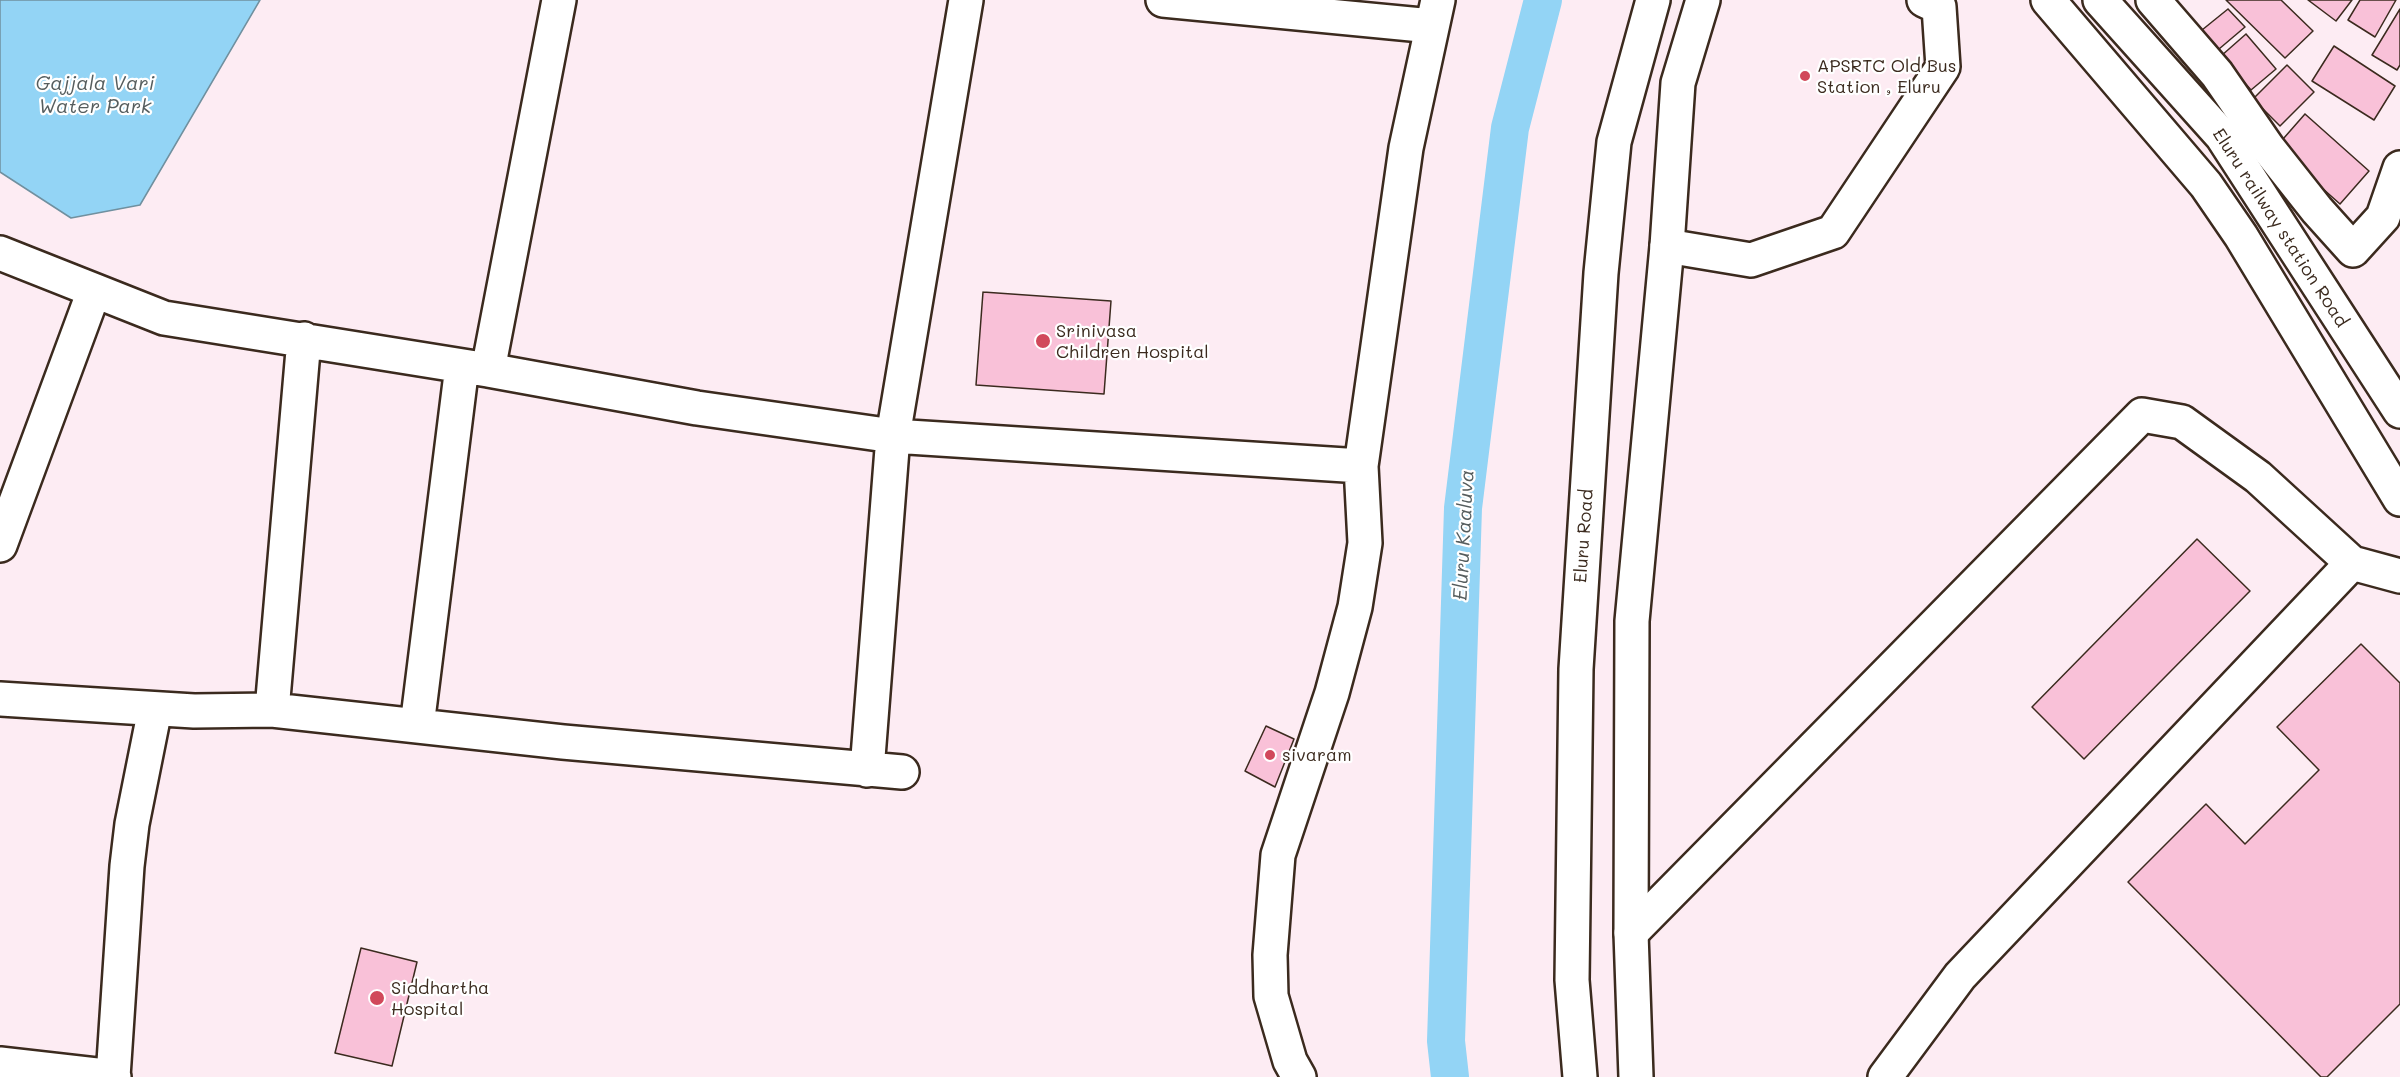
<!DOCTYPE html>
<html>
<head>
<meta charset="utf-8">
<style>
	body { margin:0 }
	canvas { display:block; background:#fdecf3 }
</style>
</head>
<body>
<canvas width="2400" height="1077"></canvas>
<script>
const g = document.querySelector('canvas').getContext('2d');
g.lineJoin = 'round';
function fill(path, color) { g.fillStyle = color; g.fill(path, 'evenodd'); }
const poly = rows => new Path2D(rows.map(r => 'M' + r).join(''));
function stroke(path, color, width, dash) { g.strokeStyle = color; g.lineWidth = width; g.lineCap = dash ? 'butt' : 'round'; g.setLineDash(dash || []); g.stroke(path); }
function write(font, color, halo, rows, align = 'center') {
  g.font = font + ' Mali,sans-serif'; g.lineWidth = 4.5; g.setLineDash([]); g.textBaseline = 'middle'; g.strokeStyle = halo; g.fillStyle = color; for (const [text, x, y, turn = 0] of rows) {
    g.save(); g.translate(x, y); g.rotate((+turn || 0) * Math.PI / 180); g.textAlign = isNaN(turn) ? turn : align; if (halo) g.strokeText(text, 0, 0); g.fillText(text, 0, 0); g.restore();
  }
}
const water = poly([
	[0,0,260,0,140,205,71,218,0,172,0,0]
]);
fill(water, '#93d4f5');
stroke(water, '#70909f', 1.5);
stroke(poly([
	[1450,1077,1446,1041,1463,508,1510,128,1543,0]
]), '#93d4f5', 38);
const building = poly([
	[2226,0,2281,0,2313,31,2285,58,2226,0],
	[2308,0,2352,0,2336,21,2308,0],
	[2360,0,2396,0,2375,37,2348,20,2360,0],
	[2228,9,2245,27,2219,49,2202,30,2228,9],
	[2400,9,2400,65,2397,70,2372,55,2400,9],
	[2246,34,2276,69,2251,90,2221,56,2246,34],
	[2334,46,2395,86,2374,120,2312,81,2334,46],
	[2287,65,2314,92,2280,126,2253,99,2287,65],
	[2305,114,2369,171,2340,204,2276,147,2305,114],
	[983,292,1111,301,1104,394,976,385,983,292],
	[2197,539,2250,591,2084,759,2032,707,2197,539],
	[2361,644,2400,683,2400,1004,2327,1077,2321,1077,2128,882,2206,804,2245,844,2319,770,2277,727,2361,644],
	[1266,726,1294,739,1275,787,1245,771,1266,726],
	[361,948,417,962,392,1066,335,1053,361,948]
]);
fill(building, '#f9c1d8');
stroke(building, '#3b2a1e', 1.5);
const minor = poly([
	[559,0,488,370,697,408,893,436,1361,466],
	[1163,0,1432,26],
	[2048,0,2206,185,2241,236,2400,499],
	[2153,0,2217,74,2268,148,2317,210,2353,250,2383,217,2400,168],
	[1667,246,1751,260,1833,232,1943,67,1939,7,1924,0],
	[0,253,164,318,488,370],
	[0,545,94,291],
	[0,699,194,711,272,710,563,742,902,772],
	[272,710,304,339],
	[417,726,462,366],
	[867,770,893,436,966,0],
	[1631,933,2142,415,2182,422,2258,477,2352,563,2400,576],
	[0,1064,114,1077],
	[113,1077,127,866,132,824,155,709],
	[1299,1077,1290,1061,1271,996,1270,955,1278,855,1332,693,1355,607,1365,543,1361,466,1406,148,1438,0],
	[1885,1077,1960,976,2352,563]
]);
const major = poly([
	[2100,0,2222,136,2400,411],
	[1580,1077,1572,980,1576,669,1601,273,1614,142,1653,0],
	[1636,1077,1631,933,1632,621,1667,246,1678,83,1703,0]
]);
stroke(minor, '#3b2a1e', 38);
stroke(major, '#3b2a1e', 38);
stroke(minor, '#fff', 33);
stroke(major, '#fff', 33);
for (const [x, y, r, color] of [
	[1805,76,6,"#d1495b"],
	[1043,341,8,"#d1495b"],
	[1270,755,6,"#d1495b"],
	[377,998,8,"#d1495b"]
]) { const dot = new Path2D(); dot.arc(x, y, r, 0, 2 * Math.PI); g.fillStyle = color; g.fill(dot); stroke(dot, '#fff', 2); }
write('18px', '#3b2a1e', '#fff', [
	["APSRTC Old Bus",1817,66],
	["Station , Eluru",1817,87],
	["Srinivasa",1056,331],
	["Children Hospital",1056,352],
	["sivaram",1282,755],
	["Siddhartha",391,988],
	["Hospital",391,1009]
], 'left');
write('18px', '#3b2a1e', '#fff', [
	["Eluru railway station Road",2280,228,57],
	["Eluru Road",1584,536,-86]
]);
write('italic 20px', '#555d5e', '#fff', [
	["Gajjala Vari",95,84],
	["Water Park",95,107],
	["Eluru Kaaluva",1464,535,-87]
]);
</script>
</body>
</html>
